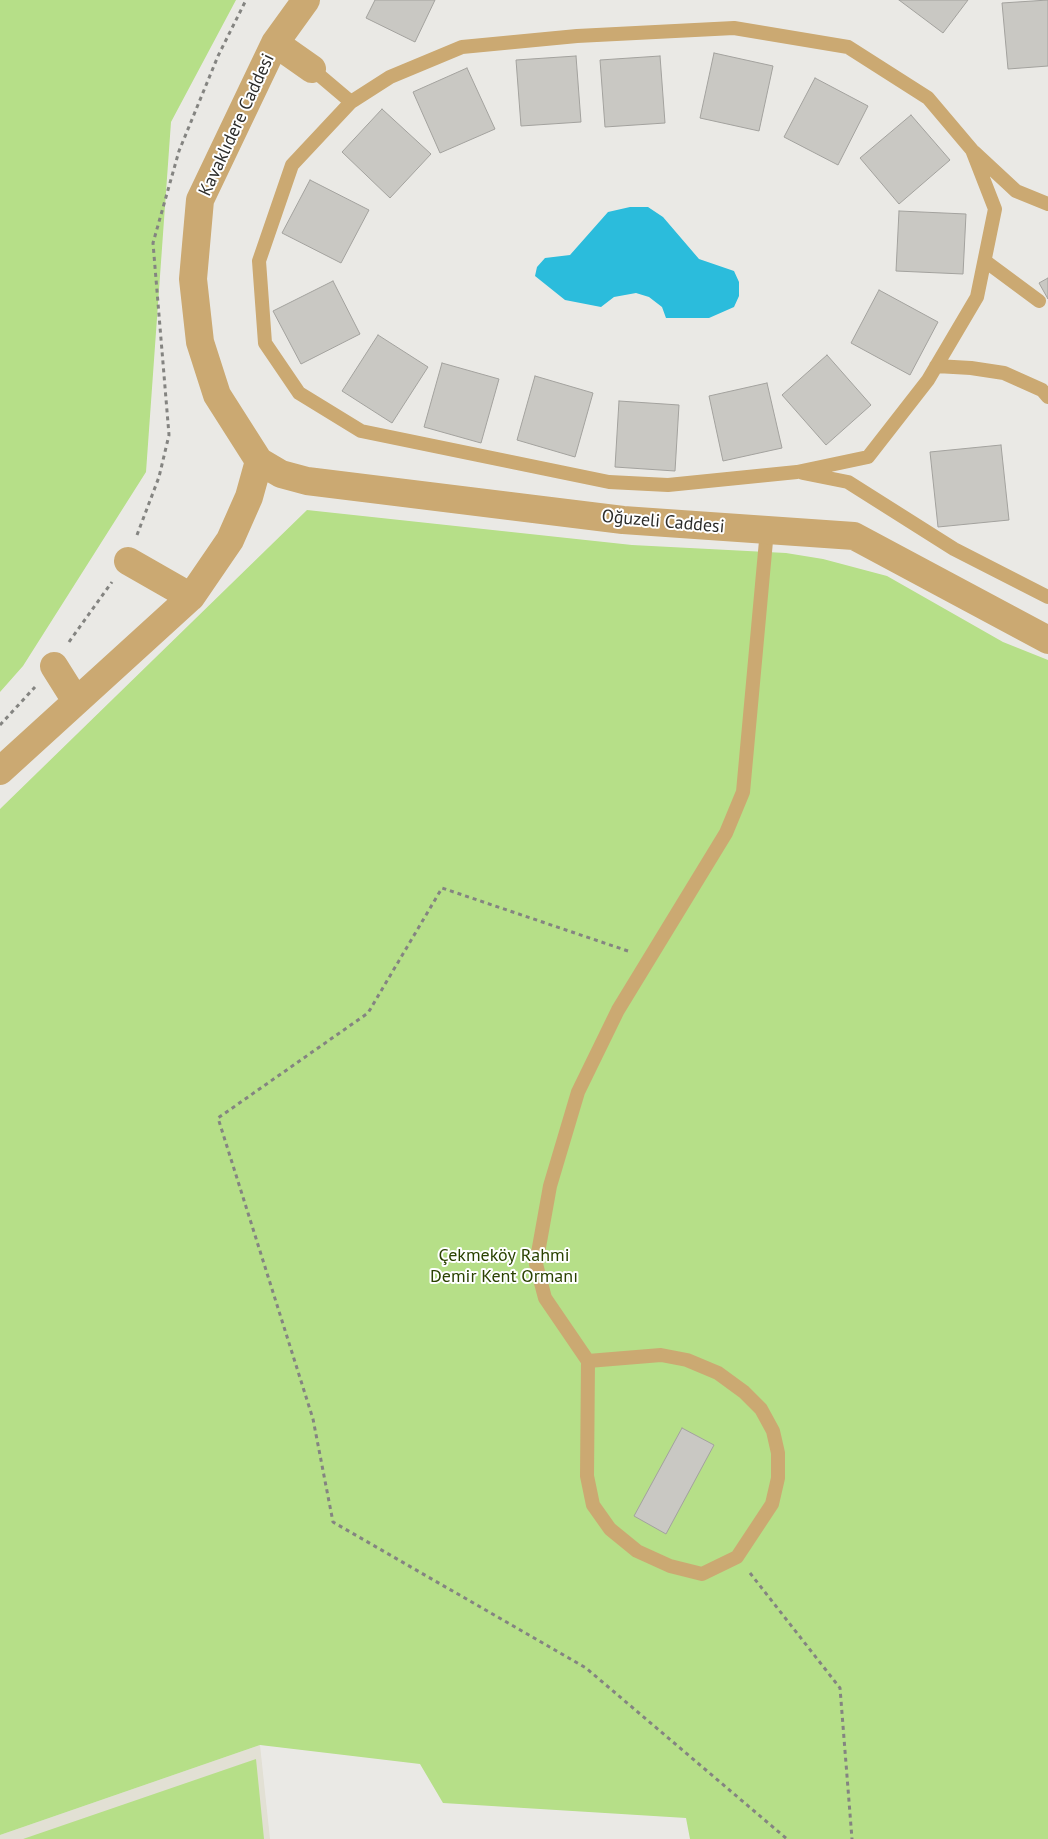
<!DOCTYPE html>
<html>
<head>
<meta charset="utf-8">
<style>
	body { margin:0 }
	canvas { display:block; background:#eae9e5 }
</style>
</head>
<body>
<canvas width="1048" height="1839"></canvas>
<script>
const g = document.querySelector('canvas').getContext('2d');
g.lineJoin = 'round';
function fill(path, color) { g.fillStyle = color; g.fill(path, 'evenodd'); }
const poly = rows => new Path2D(rows.map(r => 'M' + r).join(''));
function stroke(path, color, width, dash) { g.strokeStyle = color; g.lineWidth = width; g.lineCap = dash ? 'butt' : 'round'; g.setLineDash(dash || []); g.stroke(path); }
function write(font, color, halo, rows, align = 'center') {
  g.font = font + ' "PT Sans",sans-serif'; g.lineWidth = 4; g.setLineDash([]); g.textBaseline = 'middle'; g.strokeStyle = halo; g.fillStyle = color; for (const [text, x, y, turn = 0] of rows) {
    g.save(); g.translate(x, y); g.rotate((+turn || 0) * Math.PI / 180); g.textAlign = isNaN(turn) ? turn : align; if (halo) g.strokeText(text, 0, 0); g.fillText(text, 0, 0); g.restore();
  }
}
fill(poly([
	[260,1745,270,1839,0,1839,0,1835]
]), '#e2e0d4');
fill(poly([
	[0,0,236,0,171,122,146,472,23,666,0,692],
	[307,510,632,545,786,553,823,559,887,576,1003,642,1048,660,1048,1839,690,1839,686,1818,443,1803,420,1764,260,1745,0,1835,0,809],
	[256,1759,264,1839,23,1839]
]), '#b6df88');
fill(poly([
	[630,207,648,207,663,217,699,259,734,271,739,282,739,296,734,307,709,318,666,318,662,307,649,297,636,293,614,297,601,307,565,300,535,276,537,267,545,258,570,255,608,212]
]), '#2bbcdc');
const building = poly([
	[375,0,435,0,415,42,366,18,375,0],
	[899,0,968,0,943,33,899,0],
	[1048,0,1048,66,1008,69,1002,3,1048,0],
	[714,53,773,66,759,131,700,118,714,53],
	[576,56,581,122,521,126,516,60,576,56],
	[660,56,665,123,605,127,600,60,660,56],
	[467,68,495,129,440,153,413,92,467,68],
	[815,78,868,106,838,165,784,137,815,78],
	[382,109,431,154,390,198,342,152,382,109],
	[911,115,950,160,899,204,860,158,911,115],
	[310,180,369,210,341,263,282,233,310,180],
	[899,211,966,214,963,274,896,271,899,211],
	[1048,278,1048,299,1039,283,1048,278],
	[333,281,360,334,301,364,273,311,333,281],
	[879,290,938,322,910,375,851,343,879,290],
	[378,335,428,367,392,423,342,391,378,335],
	[827,355,871,405,826,445,782,395,827,355],
	[442,363,499,379,481,443,424,427,442,363],
	[535,376,593,393,575,457,517,440,535,376],
	[767,383,782,448,723,461,709,396,767,383],
	[619,401,679,405,675,471,615,467,619,401],
	[1001,445,1009,520,938,527,930,452,1001,445],
	[682,1428,714,1445,666,1534,634,1516,682,1428]
]);
fill(building, '#c9c8c3');
stroke(building, '#a3a29e', 1);
stroke(poly([
	[137,535,159,477,169,435,153,243,179,151,218,56,246,0],
	[69,642,112,582],
	[0,725,35,687],
	[628,951,442,888,368,1013,218,1118,313,1419,333,1522,586,1668,787,1839],
	[750,1573,840,1688,852,1839]
]), '#848481', 3, [4, 4]);
stroke(poly([
	[312,69,351,102,292,165,259,261,265,343,299,393,361,431,609,482,668,485,797,472,868,457,928,380,977,297,995,209,972,150,928,98,848,47,734,28,577,36,462,47,390,77,351,102],
	[974,152,1016,191,1048,204],
	[985,261,1039,301],
	[936,366,971,368,1004,373,1042,390,1048,397],
	[803,473,848,482,954,549,1048,597],
	[588,1361,661,1355,687,1360,718,1373,744,1392,761,1409,773,1431,778,1453,778,1478,772,1504,737,1557,702,1574,670,1566,637,1551,610,1529,593,1505,587,1476,588,1361,545,1298,536,1264,550,1186,578,1092,618,1010,726,833,743,792,767,530]
]), '#cba972', 14);
stroke(poly([
	[306,0,275,43,200,200,193,279,200,342,217,395,259,461,281,474,307,481,623,520,854,536,1048,640],
	[275,43,312,69],
	[128,561,191,597],
	[54,666,76,701],
	[0,771,191,597,230,540,249,497,259,461]
]), '#cba972', 28);
write('18px', '#2c2c2a', '#fff', [
	["Kavaklıdere Caddesi",237,125,-65],
	["Oğuzeli Caddesi",663,522,5]
]);
write('18px', '#2a4200', '#fff', [
	["Çekmeköy Rahmi",504,1256],
	["Demir Kent Ormanı",504,1277]
]);
</script>
</body>
</html>
